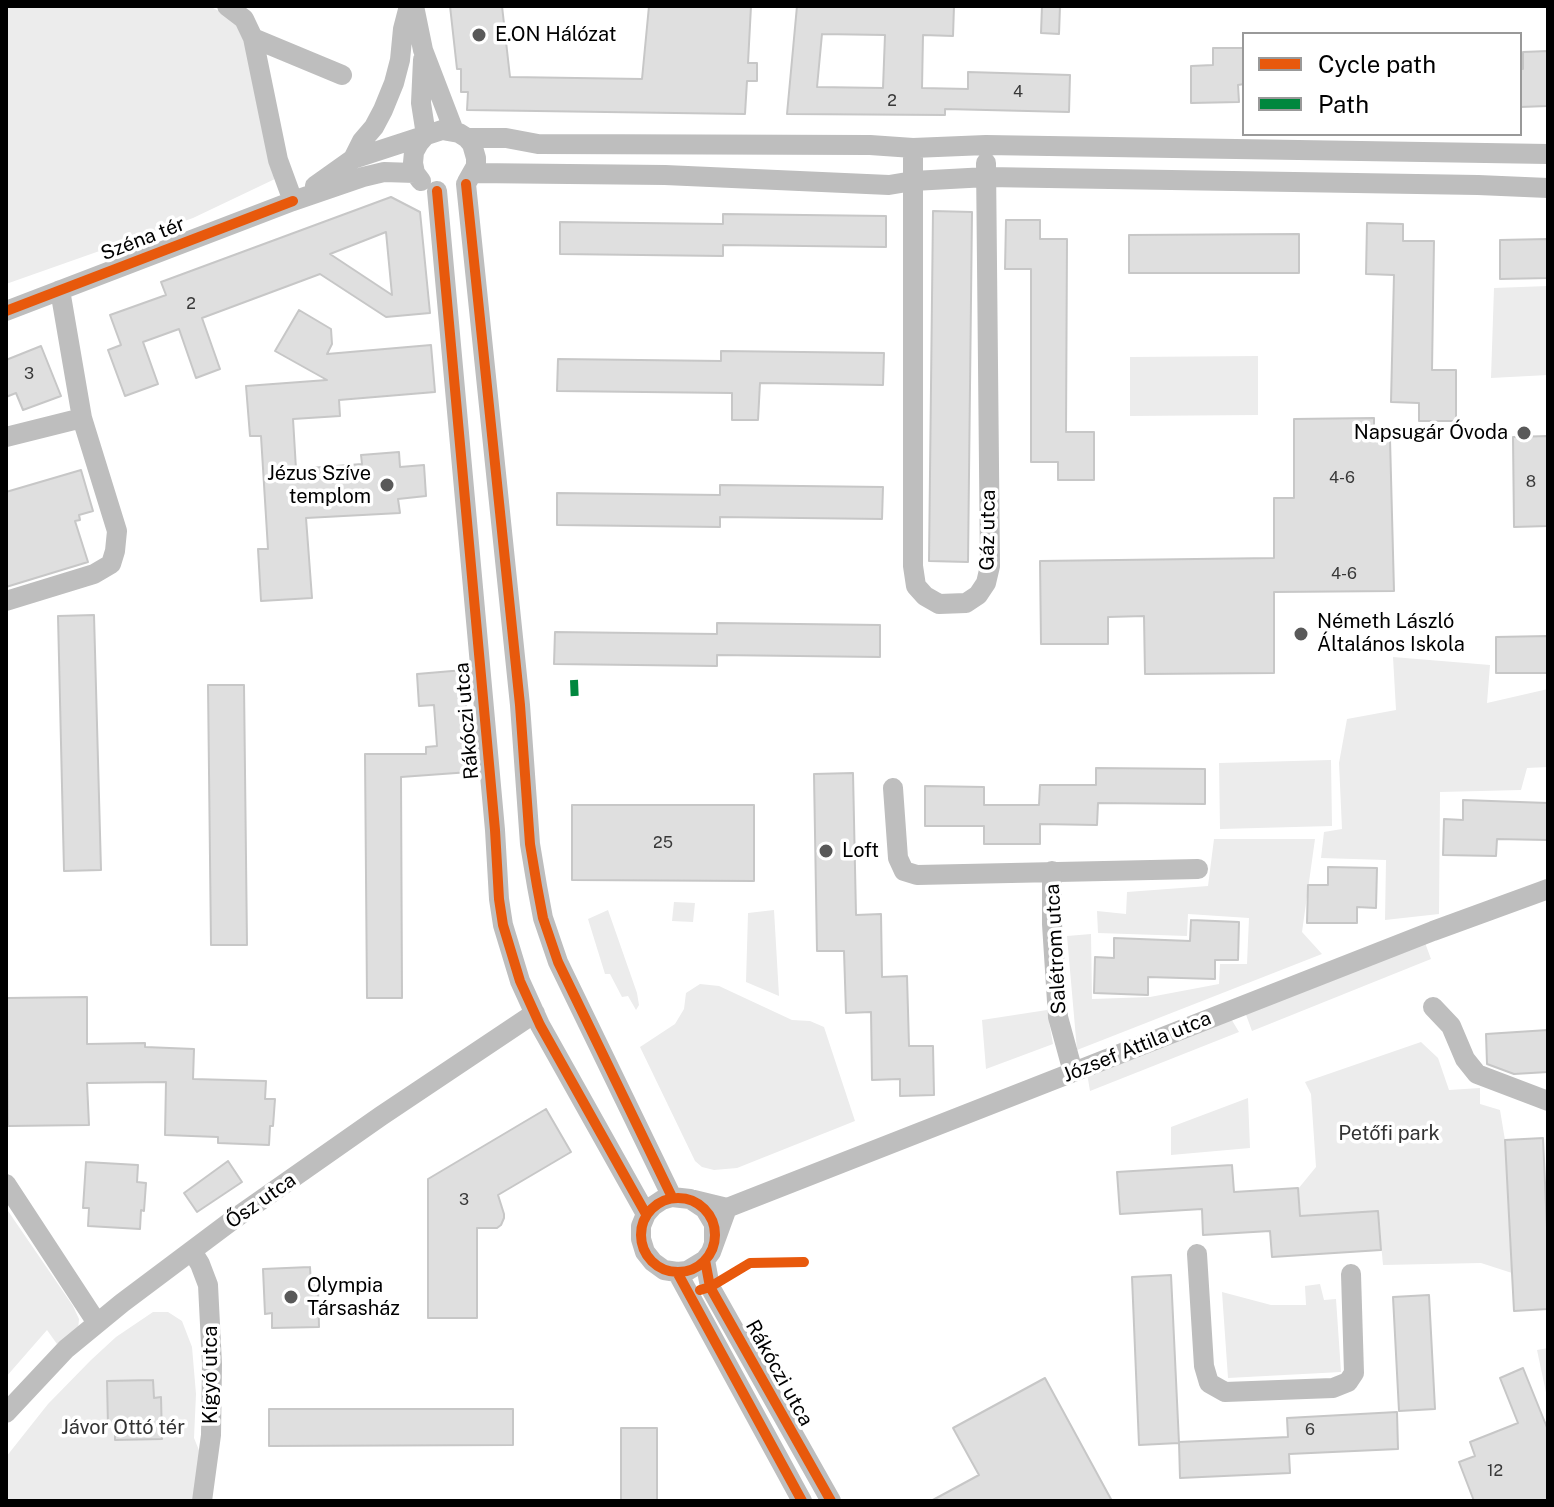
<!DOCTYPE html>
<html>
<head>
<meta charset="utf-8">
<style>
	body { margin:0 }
	#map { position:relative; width:1554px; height:1507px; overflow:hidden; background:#fff; font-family:"Public Sans",sans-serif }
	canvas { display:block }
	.frame { position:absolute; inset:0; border:8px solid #000; pointer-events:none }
	.legend { position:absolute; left:1242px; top:32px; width:280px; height:104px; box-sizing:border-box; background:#fff; border:2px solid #999; margin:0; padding:10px 14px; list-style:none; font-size:24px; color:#000 }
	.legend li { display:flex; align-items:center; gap:16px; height:40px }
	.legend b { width:40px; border:2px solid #999 }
</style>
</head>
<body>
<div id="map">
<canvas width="1554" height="1507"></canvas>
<div class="frame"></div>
<ul class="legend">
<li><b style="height:10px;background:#e8590c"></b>Cycle path</li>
<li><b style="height:10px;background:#00873e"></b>Path</li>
</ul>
</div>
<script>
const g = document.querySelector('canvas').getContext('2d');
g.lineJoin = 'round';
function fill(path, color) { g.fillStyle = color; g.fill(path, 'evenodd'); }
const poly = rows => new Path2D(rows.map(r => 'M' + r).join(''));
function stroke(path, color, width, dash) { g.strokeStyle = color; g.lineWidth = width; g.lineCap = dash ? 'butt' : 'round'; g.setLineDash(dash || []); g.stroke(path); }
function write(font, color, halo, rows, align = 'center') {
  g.font = font + ' "Public Sans",sans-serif'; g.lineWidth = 7; g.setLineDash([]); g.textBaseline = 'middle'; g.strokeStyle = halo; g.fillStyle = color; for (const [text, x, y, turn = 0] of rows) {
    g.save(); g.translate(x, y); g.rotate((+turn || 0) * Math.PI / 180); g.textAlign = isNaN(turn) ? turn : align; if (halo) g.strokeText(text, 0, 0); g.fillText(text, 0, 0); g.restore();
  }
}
fill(poly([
	[6,6,209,6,231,17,243,34,277,178,193,218,6,284],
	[1548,286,1548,375,1491,378,1494,288],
	[1258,356,1258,415,1130,416,1130,357],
	[1393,657,1490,665,1487,703,1548,689,1548,767,1527,768,1521,790,1440,792,1439,914,1385,920,1386,860,1321,858,1324,832,1342,829,1339,763,1347,719,1396,710],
	[1331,760,1332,826,1220,829,1219,763],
	[1214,839,1315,839,1302,932,1322,954,1077,1050,1067,936,1091,934,1092,999,1150,997,1219,984,1220,964,1247,964,1249,918,1188,914,1187,936,1098,933,1097,911,1126,914,1127,892,1208,886],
	[674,902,695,903,693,922,672,921],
	[608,910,637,993,639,1005,636,1010,628,996,622,997,610,974,605,974,588,919],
	[774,910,779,996,746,982,748,913],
	[1424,940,1431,959,1252,1031,1245,1012],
	[700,984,719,986,792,1020,810,1021,824,1027,855,1121,737,1168,714,1170,702,1167,695,1161,640,1047,675,1024,684,1009,686,993],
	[1047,1010,1053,1044,986,1069,982,1020],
	[1230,1017,1239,1032,1090,1091,1087,1073],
	[1421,1042,1438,1058,1449,1090,1480,1088,1480,1104,1500,1110,1505,1140,1512,1273,1481,1263,1383,1265,1378,1211,1300,1216,1298,1189,1316,1167,1311,1094,1305,1082],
	[1248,1098,1250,1148,1171,1155,1171,1127],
	[6,1208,73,1306,79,1319,78,1329,57,1344,47,1330,6,1377],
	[1320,1284,1324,1300,1336,1299,1341,1372,1228,1378,1222,1292,1271,1305,1306,1305,1305,1286],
	[153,1312,168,1312,182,1321,192,1347,196,1394,194,1438,207,1470,202,1501,6,1501,6,1457,48,1404,91,1360,116,1337],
	[1548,1348,1548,1402,1537,1350]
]), '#ececec');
const building = poly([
	[450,6,502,6,510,77,642,79,649,6,751,6,748,63,757,63,757,81,747,81,745,114,467,110,468,92,461,92,461,69,457,69,450,6],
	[797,6,954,6,953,36,923,35,922,88,968,89,968,72,1070,75,1069,112,945,109,945,115,787,114,797,6],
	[822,34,885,35,883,88,817,87,822,34],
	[1042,6,1060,6,1059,34,1041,33,1042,6],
	[1213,48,1244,48,1244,84,1238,85,1239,102,1191,103,1191,66,1213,65,1213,48],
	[1548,51,1548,106,1520,107,1520,69,1523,69,1523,52,1548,51],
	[391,197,420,212,430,313,386,317,320,274,202,318,220,369,196,378,179,329,143,342,158,384,125,396,108,350,121,345,110,315,166,295,161,282,391,197],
	[386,232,392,295,330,254,386,232],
	[933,211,972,212,968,562,929,561,933,211],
	[723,214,886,216,886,247,723,245,723,256,560,254,560,222,723,224,723,214],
	[1006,220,1040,220,1040,239,1067,239,1066,432,1094,432,1094,480,1058,480,1058,462,1031,462,1031,269,1005,269,1006,220],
	[1367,223,1403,224,1403,241,1434,241,1432,370,1456,370,1456,421,1419,421,1419,403,1391,402,1394,275,1366,274,1367,223],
	[1299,234,1299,273,1129,273,1129,235,1299,234],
	[1548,239,1548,278,1500,279,1500,240,1548,239],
	[299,310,331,329,332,344,327,354,431,345,435,392,339,400,340,416,293,419,296,469,362,464,361,455,399,452,400,467,424,465,426,496,398,499,400,513,306,518,312,598,261,601,258,549,268,549,261,436,250,436,246,386,327,380,275,351,299,310],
	[41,346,61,396,23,410,16,393,6,397,6,360,41,346],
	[721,351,884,353,883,385,760,383,758,420,732,420,732,393,557,391,558,359,721,361,721,351],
	[1374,418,1374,439,1390,439,1394,591,1274,592,1274,673,1145,674,1144,616,1108,617,1108,644,1041,644,1040,561,1274,558,1274,498,1294,498,1294,419,1374,418],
	[1548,436,1548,526,1514,527,1513,437,1548,436],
	[81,470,93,511,79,515,80,520,75,521,88,562,6,587,6,492,81,470],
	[720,485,883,487,882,519,720,517,720,527,557,525,557,493,720,495,720,485],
	[94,615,101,870,64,871,58,616,94,615],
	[717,623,880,625,880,657,717,655,717,666,554,664,555,632,717,634,717,623],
	[1548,636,1548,673,1496,673,1496,637,1548,636],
	[464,670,470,772,401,777,402,998,367,998,365,754,426,754,426,747,437,746,434,705,419,706,417,674,464,670],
	[208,685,244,685,247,945,211,945,208,685],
	[1096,768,1205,769,1205,804,1098,803,1097,825,1040,824,1040,844,984,844,984,826,925,826,925,786,984,787,984,805,1039,805,1040,785,1096,785,1096,768],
	[853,773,856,915,881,914,882,977,907,976,909,1046,933,1046,934,1095,900,1096,900,1079,872,1080,871,1012,846,1013,844,951,817,951,814,774,853,773],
	[1463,800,1548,803,1548,840,1497,839,1496,856,1443,855,1444,819,1463,820,1463,800],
	[572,805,754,805,754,881,572,880,572,805],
	[1328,867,1377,868,1376,908,1357,907,1357,923,1307,923,1308,885,1328,885,1328,867],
	[1191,920,1239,922,1238,960,1215,960,1215,979,1148,977,1148,995,1094,993,1095,957,1114,958,1114,938,1190,941,1191,920],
	[87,997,87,1044,145,1043,145,1047,194,1049,193,1079,266,1081,265,1099,275,1099,273,1126,270,1126,269,1145,218,1143,218,1137,165,1135,166,1082,87,1083,89,1125,8,1126,7,998,87,997],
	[1548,1030,1548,1072,1514,1074,1487,1064,1486,1034,1548,1030],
	[546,1109,571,1152,498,1195,504,1214,504,1218,501,1225,497,1228,477,1228,477,1318,428,1318,428,1179,546,1109],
	[1543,1138,1548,1250,1548,1309,1514,1311,1505,1140,1543,1138],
	[228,1161,242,1182,197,1212,184,1193,228,1161],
	[86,1162,138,1165,137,1182,146,1183,144,1211,141,1210,140,1229,88,1226,89,1208,83,1208,86,1162],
	[1232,1165,1234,1192,1298,1188,1300,1216,1378,1211,1381,1250,1272,1257,1270,1231,1203,1235,1202,1209,1120,1214,1117,1172,1232,1165],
	[310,1267,311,1285,318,1285,319,1327,272,1328,272,1313,265,1314,263,1269,310,1267],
	[1171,1275,1179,1443,1139,1445,1132,1277,1171,1275],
	[1429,1295,1435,1409,1399,1411,1393,1297,1429,1295],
	[1523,1368,1548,1430,1548,1501,1474,1501,1459,1462,1475,1456,1470,1442,1518,1423,1500,1378,1523,1368],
	[1045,1378,1112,1501,931,1501,979,1475,953,1428,1045,1378],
	[153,1380,154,1398,161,1397,162,1439,115,1440,115,1426,108,1426,107,1381,153,1380],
	[269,1409,513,1409,513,1445,269,1446,269,1409],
	[1397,1412,1398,1449,1289,1454,1290,1473,1180,1478,1179,1442,1288,1437,1287,1418,1397,1412],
	[621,1428,657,1428,657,1501,621,1501,621,1428]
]);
fill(building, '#dfdfdf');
stroke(building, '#c7c7c7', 2);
stroke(poly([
	[227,6,244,19,253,38,278,160,293,201],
	[414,6,423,50,454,131],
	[253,38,342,75],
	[423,60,421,103,426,135],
	[467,138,506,138,538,144,870,145,913,148,986,145,1548,154],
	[913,148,913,566,916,586,925,596,939,604,966,603,978,595,986,583,990,566,986,163],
	[353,159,362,141,374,127,383,110,394,83,400,60,403,29,409,6],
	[473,173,665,175,889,185,913,181,987,177,1478,185,1548,188],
	[421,181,415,173,413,163,414,152,419,143,426,135],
	[466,184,520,705,530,844,537,886,543,918,558,962,672,1197],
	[315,186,353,159,442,130,459,133,467,138,472,144,476,158,476,166,467,182],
	[437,191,495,830,499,899,503,925,520,981,540,1025,646,1214],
	[6,311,293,201,363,177,384,172,415,173],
	[6,437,82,418],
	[6,601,94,574,111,564,115,551,117,531,82,418,60,290],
	[893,788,898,858,904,871,917,875,1198,869],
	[1052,871,1052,924,1058,1017,1073,1072],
	[1433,1007,1451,1026,1465,1059,1477,1074,1548,1101],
	[6,1184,97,1323],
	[690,1199,727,1208,1433,931,1548,889],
	[714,1243,714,1224,705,1209,690,1199,672,1197,662,1200,653,1206,646,1214,641,1226,641,1239,645,1252,653,1262,664,1270,677,1272,687,1271,705,1260,711,1252,727,1208],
	[192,1251,200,1264,208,1285,212,1364,211,1435,202,1501],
	[1197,1254,1204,1366,1209,1383,1225,1392,1333,1388,1348,1382,1354,1373,1351,1274],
	[705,1260,710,1287,831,1501],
	[677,1272,802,1501],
	[6,1413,66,1349,122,1303,234,1219,381,1116,535,1013]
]), '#bebebe', 20);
stroke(poly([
	[574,680,575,704]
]), '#00873e', 8, [16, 8]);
stroke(poly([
	[466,184,520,705,530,844,537,886,543,918,558,962,672,1197],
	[437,191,495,830,499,899,503,925,520,981,540,1025,646,1214],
	[6,311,293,201],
	'641 1235a37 37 0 1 1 74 0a37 37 0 1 1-74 0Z',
	[705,1260,710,1287,831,1501],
	[677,1272,802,1501],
	[700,1290,710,1287,750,1263,804,1262]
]), '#e8590c', 10);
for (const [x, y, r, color] of [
	[479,35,8,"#595959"],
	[1524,433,8,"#595959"],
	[387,485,8,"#595959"],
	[1301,634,8,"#595959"],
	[826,851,8,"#595959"],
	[291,1297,8,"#595959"]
]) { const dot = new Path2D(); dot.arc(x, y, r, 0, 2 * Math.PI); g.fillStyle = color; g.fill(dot); stroke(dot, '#fff', 3); }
write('16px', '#383838', null, [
	["4",1018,92],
	["2",892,101],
	["2",191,304],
	["3",29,374],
	["4-6",1342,478],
	["8",1531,482],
	["4-6",1344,574],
	["25",663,843],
	["3",464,1200],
	["6",1310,1430],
	["12",1495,1471]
]);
write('20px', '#000', '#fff', [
	["E.ON Hálózat",495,35],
	["Napsugár Óvoda",1508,433,"right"],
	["Jézus Szíve",371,474,"right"],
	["templom",371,497,"right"],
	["Németh László",1317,622],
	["Általános Iskola",1317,645],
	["Loft",842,851],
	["Olympia",307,1286],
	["Társasház",307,1309]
], 'left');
write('20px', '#000', '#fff', [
	["Széna tér",143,239,-21],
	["Gáz utca",988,530,-89],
	["Rákóczi utca",467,721,-95],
	["Salétrom utca",1056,949,-93],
	["József Attila utca",1137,1047,-22],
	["Ősz utca",261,1201,-35],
	["Rákóczi utca",779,1373,61],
	["Kígyó utca",211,1375,-90]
]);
write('20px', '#333', '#fff', [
	["Petőfi park",1389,1134],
	["Jávor Ottó tér",123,1428]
]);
</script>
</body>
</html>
